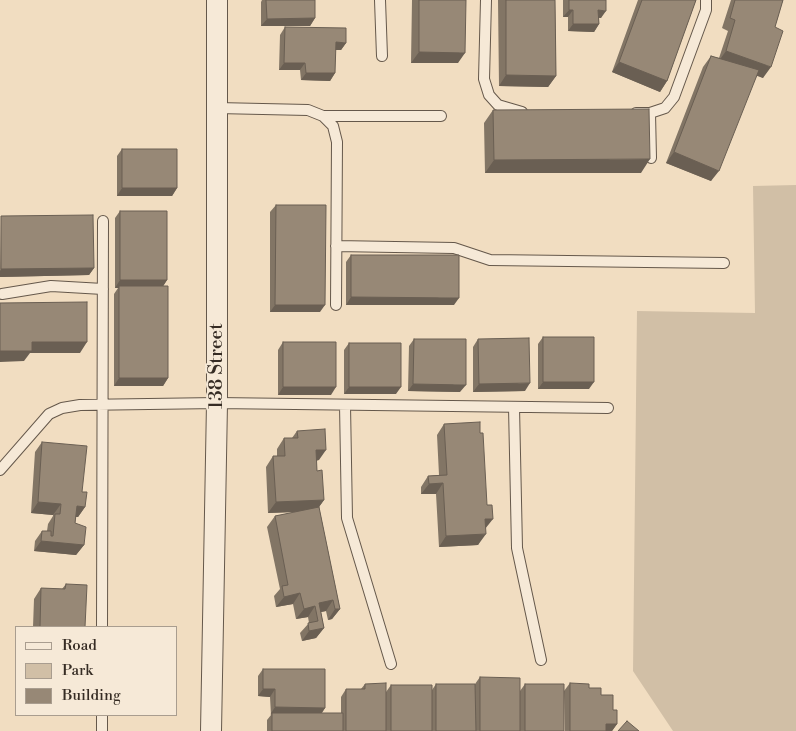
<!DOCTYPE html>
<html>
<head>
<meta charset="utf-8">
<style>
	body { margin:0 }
	#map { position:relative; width:796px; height:731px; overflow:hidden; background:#f1ddc1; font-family:"Libre Bodoni",serif }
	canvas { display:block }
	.legend { position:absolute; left:15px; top:626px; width:162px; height:90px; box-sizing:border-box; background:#f6e9d7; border:1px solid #a99d8f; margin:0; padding:6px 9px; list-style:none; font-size:15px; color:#362c24 }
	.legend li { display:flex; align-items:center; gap:10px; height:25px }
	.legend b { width:25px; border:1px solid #a99d8f }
</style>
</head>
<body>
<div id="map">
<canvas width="796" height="731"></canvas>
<ul class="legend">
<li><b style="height:6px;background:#f6e9d7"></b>Road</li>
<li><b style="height:14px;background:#d1bfa6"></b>Park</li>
<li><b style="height:14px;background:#978876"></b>Building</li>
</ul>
</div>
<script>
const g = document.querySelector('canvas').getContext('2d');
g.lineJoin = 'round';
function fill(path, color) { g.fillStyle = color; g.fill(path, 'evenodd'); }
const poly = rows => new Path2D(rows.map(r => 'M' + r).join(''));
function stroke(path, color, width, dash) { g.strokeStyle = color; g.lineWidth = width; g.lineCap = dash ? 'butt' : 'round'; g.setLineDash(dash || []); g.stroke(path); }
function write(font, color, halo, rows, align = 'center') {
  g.font = font + ' "Libre Bodoni",serif'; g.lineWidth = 4; g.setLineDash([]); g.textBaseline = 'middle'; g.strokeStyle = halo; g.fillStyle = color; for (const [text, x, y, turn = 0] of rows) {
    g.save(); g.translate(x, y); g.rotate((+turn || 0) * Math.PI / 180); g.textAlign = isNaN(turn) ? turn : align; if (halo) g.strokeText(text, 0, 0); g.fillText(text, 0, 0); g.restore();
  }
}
fill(poly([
	[796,185,796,731,673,731,633,671,637,311,755,313,753,186]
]), '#d1bfa6');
const lane = poly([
	[380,0,382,56],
	[486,0,484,79,489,95,498,105,522,112],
	[217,108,308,110,323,116,333,126,337,142,336,305],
	[636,113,650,113,665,108,674,97,706,10,706,0],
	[650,113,651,158],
	[323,116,441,116],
	[336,246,454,248,490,260,724,263],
	[2,294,51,286,103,289],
	[345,405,347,518,391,664],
	[514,407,517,548,541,660],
	[0,470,49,414,62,408,80,405,217,403,608,408],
	[102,627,103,221],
	[102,731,102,715]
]);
const street = poly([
	[211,731,217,403,217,0]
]);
stroke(lane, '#65584b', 12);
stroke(street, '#65584b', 22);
stroke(lane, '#f6e9d7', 10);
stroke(street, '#f6e9d7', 20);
fill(poly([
	[262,0,315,0,315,18,310,26,261,26,261,2],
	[412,0,466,0,458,63,411,63],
	[498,0,555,0,556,76,548,87,499,86],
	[563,0,606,0,601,18,599,18,599,24,594,32,568,31,568,17,563,17],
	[638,0,696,0,667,81,660,92,612,72],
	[731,0,783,0,775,27,763,78,757,75,711,181,666,163,703,67,711,56,719,58,728,31,722,28],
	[285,27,346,43,341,50,335,50,335,73,330,81,301,80,300,70,279,70,280,35],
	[493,110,641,173,485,173,484,123],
	[122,149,177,188,172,196,117,196,117,156],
	[276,205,320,312,270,312,270,212],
	[120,211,167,280,163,286,168,378,163,386,114,386,114,294,118,288,115,288,115,218],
	[1,216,94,268,89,275,0,277],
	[351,255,454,305,346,305,346,262],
	[543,337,589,389,538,389,538,344],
	[414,339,460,392,408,391,409,346],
	[478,339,525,391,473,392,473,347],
	[283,342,331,395,278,395,278,350],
	[349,343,396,394,344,394,344,350],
	[444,424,485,529,478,545,439,547,436,494,421,494,421,487,428,476,439,475,437,435],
	[297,431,319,460,316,461,317,471,324,500,319,507,340,609,332,619,328,620,326,611,321,612,324,628,316,638,302,641,300,633,309,623,308,617,296,619,293,604,276,607,274,596,280,589,267,527,275,516,296,512,268,513,266,467,273,456,277,456,277,449,284,438,292,438],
	[42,442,82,492,85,507,78,517,76,517,75,523,84,545,76,555,34,551,35,541,42,531,47,531,48,524,53,516,53,515,31,513,35,452],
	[66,584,85,627,33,627,34,599,41,588,62,589],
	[263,669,325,708,322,713,341,713,341,697,346,689,361,689,365,684,386,692,391,685,432,690,436,684,475,684,480,677,520,721,520,691,525,684,564,731,267,731,267,720,271,715,270,697,258,696,258,676],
	[570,683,589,688,601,695,613,710,617,724,612,731,565,731,564,691]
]), '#827565');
fill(poly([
	[569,10,573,10,568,17,563,17],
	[598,10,606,11,601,18,593,17],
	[315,18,310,26,261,26,267,19],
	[573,24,599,24,594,32,568,31],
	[336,42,346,43,341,50,330,50],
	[726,51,771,67,763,78,718,62],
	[419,52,465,53,458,63,411,63],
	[619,62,667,81,660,92,612,72],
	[284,63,305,63,300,70,279,70],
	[306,73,335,73,330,81,301,80],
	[506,75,556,76,548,87,499,86],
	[674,152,719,171,711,181,666,163],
	[650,159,641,173,485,173,494,160],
	[122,188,177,188,172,196,117,196],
	[94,268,89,275,0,277,0,271,1,269],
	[120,280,167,280,162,288,115,288],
	[351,297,459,298,454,305,346,305],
	[275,305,325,305,320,312,270,312],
	[32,342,87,342,80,353,30,353,24,361,0,362,0,351],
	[119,378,168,378,163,386,114,386],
	[543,382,594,382,589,389,538,389],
	[530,383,525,391,473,392,479,384],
	[413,384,466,385,460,392,408,391],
	[283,387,336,387,331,395,278,395],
	[349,387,401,387,396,394,344,394],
	[316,450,326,450,319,460,308,461],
	[443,483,436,494,421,494,429,484],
	[324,500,316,511,268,513,276,502],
	[38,502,61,504,53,515,31,513],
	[77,506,85,507,78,517,69,517],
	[485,519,493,519,485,529],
	[486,534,478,545,439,547,446,536],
	[41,541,84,545,76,555,34,551],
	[300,593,293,604,276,607,284,597],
	[333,600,326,611,316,613,319,603],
	[315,606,308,617,296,619,304,609],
	[335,609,340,609,332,619,328,620],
	[324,628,316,638,302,641,309,631],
	[263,689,275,689,270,697,258,696],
	[275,707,325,708,320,715,272,713,270,715],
	[606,724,617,724,612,731,602,731]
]), '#6a5f53');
const building = poly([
	[266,0,315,0,315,18,267,19,266,0],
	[419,0,466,0,465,53,419,52,419,0],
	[506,0,555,0,556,76,506,75,506,0],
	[569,0,606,0,606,11,598,10,599,24,573,24,573,10,569,10,569,0],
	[642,0,696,0,667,81,619,62,642,0],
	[735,0,783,0,775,27,783,31,771,67,726,51,735,20,730,18,735,0],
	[285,27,346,28,346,43,336,42,335,73,306,73,305,63,284,63,285,27],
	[711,56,759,70,719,171,674,152,711,56],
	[649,109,650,159,494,160,493,110,649,109],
	[122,149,177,149,177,188,122,188,122,149],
	[276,205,326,205,325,305,275,305,276,205],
	[120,211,167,211,167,280,120,280,120,211],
	[93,215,94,268,1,269,1,216,93,215],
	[351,255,459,255,459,298,351,297,351,255],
	[119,286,168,286,168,378,119,378,119,286],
	[87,302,87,342,32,342,32,351,0,351,0,303,87,302],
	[543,337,594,337,594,382,543,382,543,337],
	[529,338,530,383,479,384,478,339,529,338],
	[414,339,466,339,466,385,413,384,414,339],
	[283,342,336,342,336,387,283,387,283,342],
	[349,343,401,343,401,387,349,387,349,343],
	[480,422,480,433,483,433,487,505,492,505,493,519,485,519,486,534,446,536,443,483,429,484,428,476,447,475,444,424,480,422],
	[325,429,326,450,316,450,317,471,322,470,324,500,276,502,273,456,285,456,284,438,298,438,297,431,325,429],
	[42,442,87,446,82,492,87,492,85,507,77,506,75,523,86,527,84,545,41,541,42,531,51,531,51,536,53,536,55,514,60,514,61,504,38,502,42,442],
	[319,507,340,609,335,609,333,600,319,603,324,628,309,631,308,623,318,621,315,606,304,609,300,593,284,597,282,586,288,585,275,516,319,507],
	[66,584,87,585,85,627,40,627,41,588,65,589,66,584],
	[263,669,325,669,325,708,275,707,275,689,263,689,263,669],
	[480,677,520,678,520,731,480,731,480,677],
	[386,683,386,731,346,731,346,689,365,689,365,684,386,683],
	[570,683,589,684,589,688,601,688,601,695,613,695,613,710,617,710,617,724,606,724,606,731,570,731,570,683],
	[436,684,475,684,476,731,436,731,436,684],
	[525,684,564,684,564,731,525,731,525,684],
	[391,685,432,685,432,731,391,731,391,685],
	[272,713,343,713,343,731,272,731,272,713],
	[627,721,639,731,618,731,627,721]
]);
fill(building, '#978876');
stroke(building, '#6a5f53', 1);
write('19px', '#362c24', '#f6e9d7', [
	["138 Street",217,366,-90]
]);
</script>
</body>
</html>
